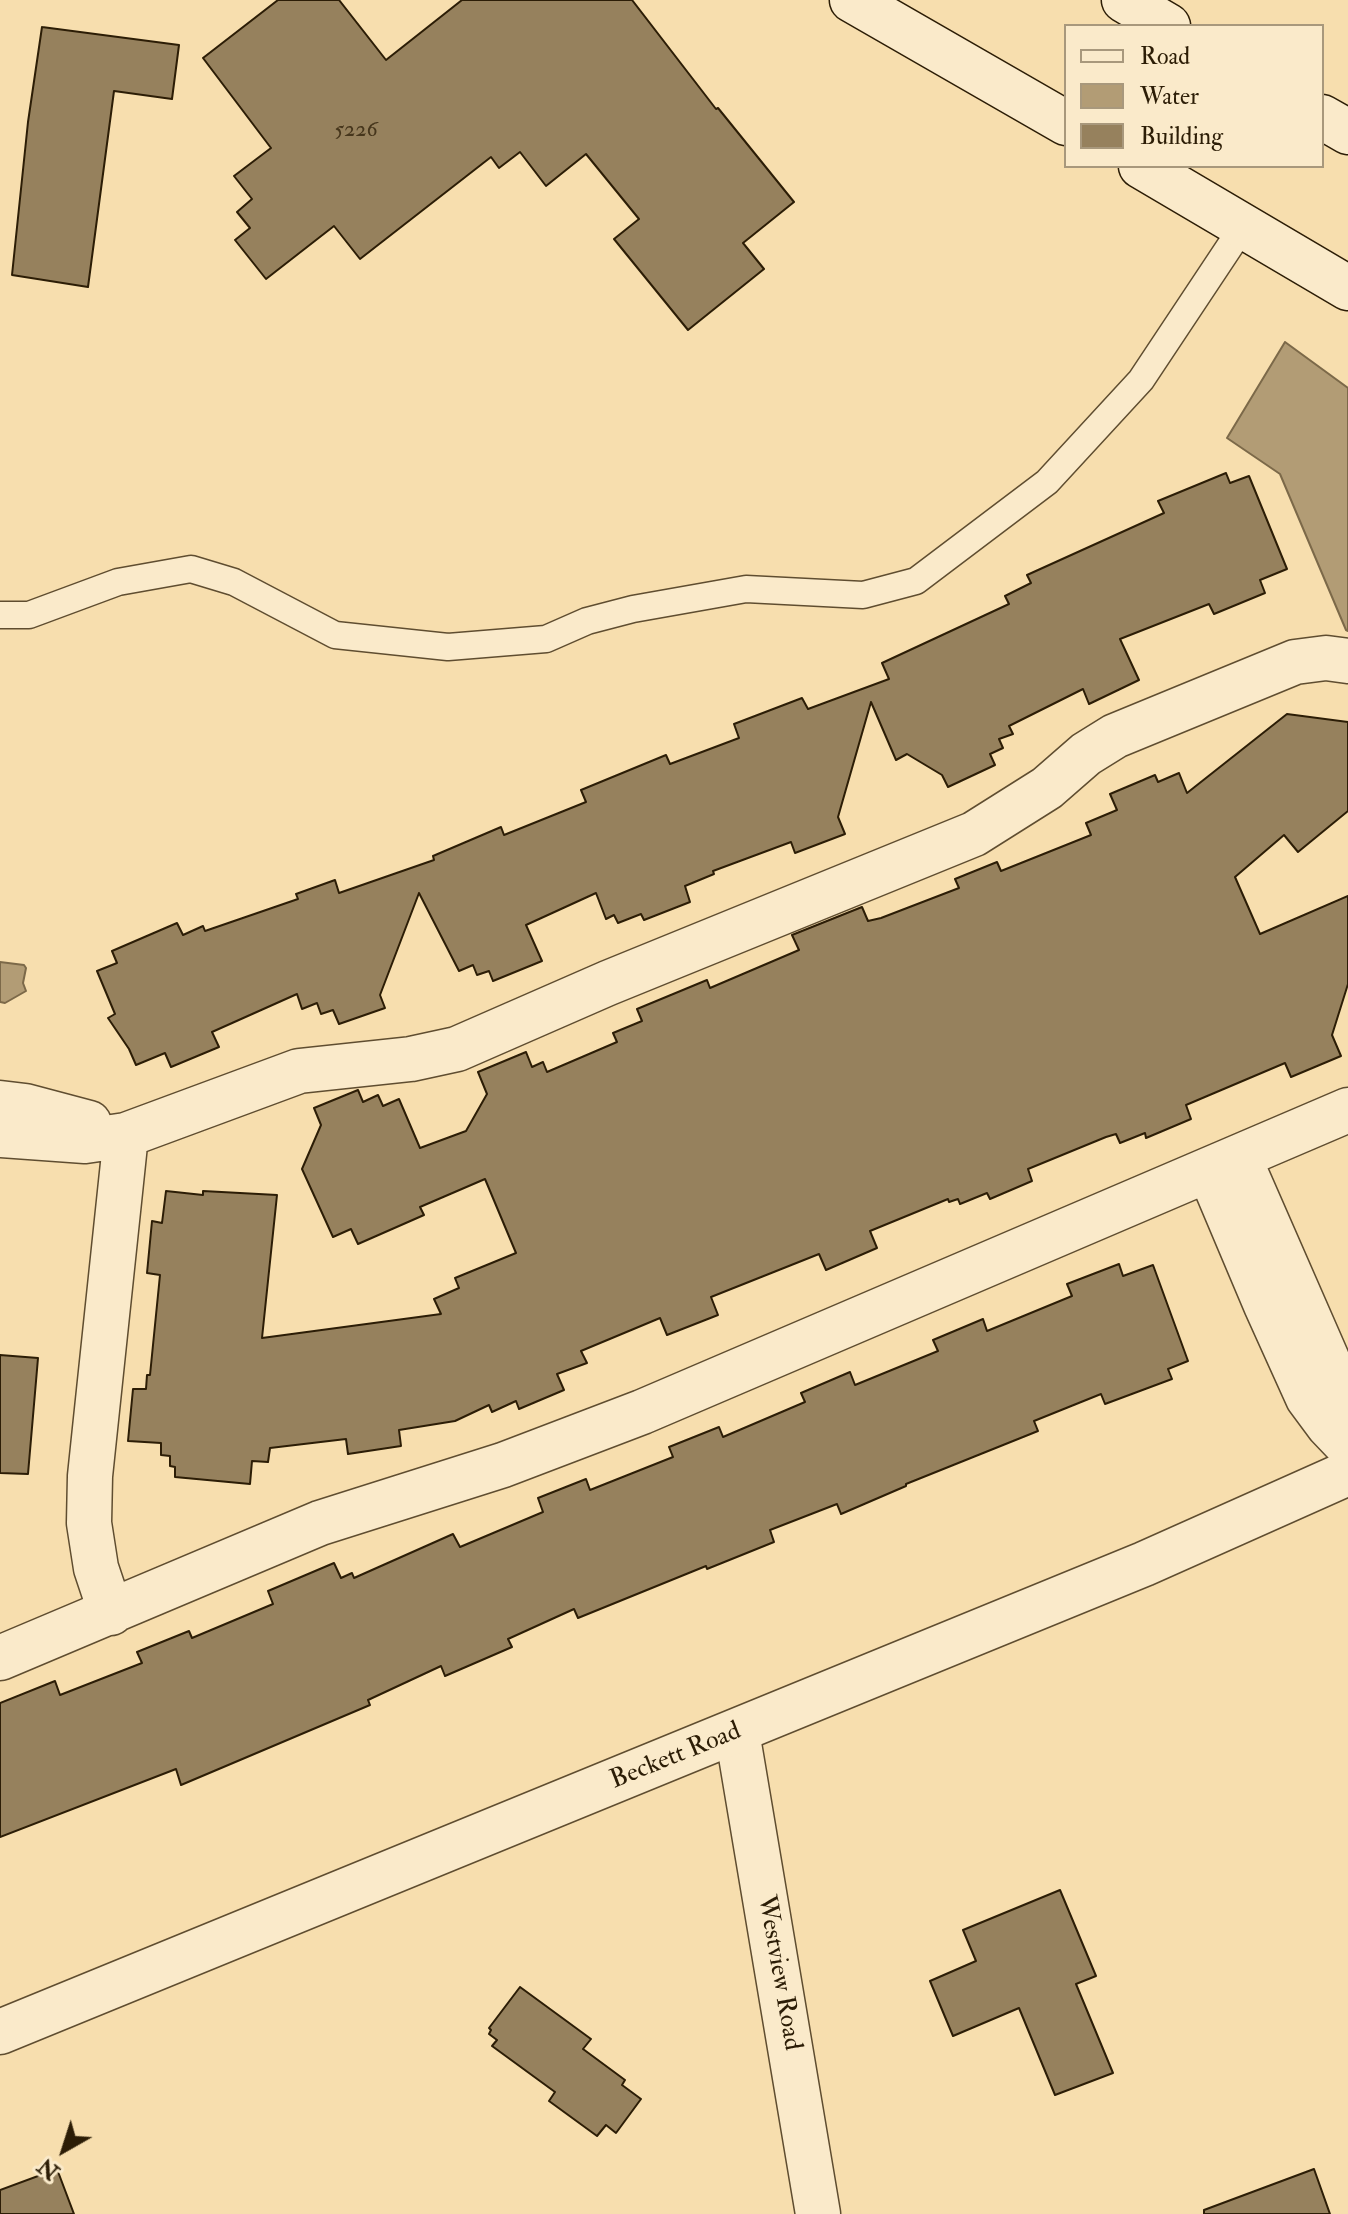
<!DOCTYPE html>
<html>
<head>
<meta charset="utf-8">
<style>
	body { margin:0 }
	#map { position:relative; width:1348px; height:2214px; overflow:hidden; background:#f7deae; font-family:"IM FELL Double Pica",serif }
	canvas { display:block }
	.legend { position:absolute; left:1064px; top:24px; width:260px; height:144px; box-sizing:border-box; background:#faeaca; border:2px solid #a8987c; margin:0; padding:10px 14px; list-style:none; font-size:24px; color:#2c1d06 }
	.legend li { display:flex; align-items:center; gap:16px; height:40px }
	.legend b { width:40px; border:2px solid #a8987c }
	.north { position:absolute; left:24px; top:2110px; width:80px; height:80px; -webkit-text-stroke:6px #faeaca; paint-order:stroke; rotate:219deg; font-size:22px; font-weight:700; line-height:32px; text-align:center; color:#2c1d06 }
	.north::after { content:''; display:block; margin:auto; width:28px; height:36px; background:#2c1d06; clip-path:polygon(50% 0,100% 100%,50% 72%,0 100%) }
</style>
</head>
<body>
<div id="map">
<canvas width="1348" height="2214"></canvas>
<ul class="legend">
<li><b style="height:10px;background:#faeaca"></b>Road</li>
<li><b style="height:22px;background:#b29c75"></b>Water</li>
<li><b style="height:22px;background:#96815d"></b>Building</li>
</ul>
<div class="north">N</div>
</div>
<script>
const g = document.querySelector('canvas').getContext('2d');
g.lineJoin = 'round';
function fill(path, color) { g.fillStyle = color; g.fill(path, 'evenodd'); }
const poly = rows => new Path2D(rows.map(r => 'M' + r).join(''));
function stroke(path, color, width, dash) { g.strokeStyle = color; g.lineWidth = width; g.lineCap = dash ? 'butt' : 'round'; g.setLineDash(dash || []); g.stroke(path); }
function write(font, color, halo, rows, align = 'center') {
  g.font = font + ' "IM FELL Double Pica",serif'; g.lineWidth = 7; g.setLineDash([]); g.textBaseline = 'middle'; g.strokeStyle = halo; g.fillStyle = color; for (const [text, x, y, turn = 0] of rows) {
    g.save(); g.translate(x, y); g.rotate((+turn || 0) * Math.PI / 180); g.textAlign = isNaN(turn) ? turn : align; if (halo) g.strokeText(text, 0, 0); g.fillText(text, 0, 0); g.restore();
  }
}
const water = poly([
	[1285,342,1348,388,1348,631,1346,630,1280,474,1227,438,1285,342],
	[0,962,24,965,26,968,23,983,26,991,5,1003,0,1002,0,962]
]);
fill(water, '#b29c75');
stroke(water, '#7c6949', 2);
const building = poly([
	[278,0,339,0,386,60,462,0,632,0,716,109,718,108,794,202,743,243,764,269,688,330,614,239,639,219,586,154,546,186,520,152,499,168,491,157,360,259,334,226,266,279,235,240,250,228,237,212,252,199,234,176,271,148,203,58,278,0],
	[42,27,179,45,172,99,114,91,88,287,12,275,28,122,42,27],
	[1226,473,1230,483,1249,476,1287,569,1260,580,1265,593,1214,614,1209,604,1120,639,1139,680,1089,704,1083,689,1009,726,1013,734,999,739,1003,748,990,754,995,765,948,787,942,775,907,754,896,760,871,702,838,817,845,834,795,853,791,842,713,871,714,874,685,886,690,902,644,920,641,914,618,923,614,915,606,919,596,893,526,925,542,961,493,981,489,971,477,975,473,965,459,971,419,893,380,995,385,1008,339,1024,333,1010,321,1014,317,1003,302,1009,297,994,212,1032,219,1047,171,1067,165,1053,136,1065,129,1049,108,1018,115,1014,97,971,117,963,112,951,177,923,183,935,203,926,205,931,298,899,296,894,335,880,339,893,434,860,433,856,501,827,504,835,586,802,581,790,666,755,670,764,739,738,734,724,802,698,808,709,889,679,882,663,1009,604,1005,596,1031,583,1027,575,1164,513,1158,501,1226,473],
	[1287,714,1348,722,1348,811,1298,852,1284,835,1235,877,1260,934,1348,896,1348,984,1332,1035,1341,1056,1291,1077,1285,1063,1186,1105,1191,1119,1146,1138,1145,1133,1120,1143,1116,1134,1106,1137,1028,1169,1032,1181,990,1199,987,1193,960,1204,958,1199,949,1202,948,1199,870,1231,877,1248,826,1270,819,1254,711,1297,718,1315,667,1335,660,1318,581,1351,587,1363,557,1374,564,1390,519,1409,516,1401,492,1412,489,1405,455,1421,399,1430,401,1446,348,1454,346,1439,270,1448,268,1462,252,1461,250,1484,175,1477,175,1467,170,1466,170,1456,161,1455,161,1443,128,1441,133,1389,146,1389,147,1375,150,1375,160,1275,147,1273,152,1221,162,1223,166,1191,203,1195,203,1191,277,1195,262,1338,441,1314,434,1299,459,1288,455,1278,516,1253,485,1179,420,1207,424,1215,358,1244,351,1229,333,1237,302,1169,321,1125,314,1108,358,1090,363,1102,378,1095,383,1106,399,1099,420,1148,466,1131,487,1094,478,1072,526,1052,532,1067,543,1062,547,1072,617,1042,613,1033,642,1021,637,1009,707,980,710,988,799,950,792,935,862,907,868,921,881,918,959,888,955,879,997,862,1001,871,1091,835,1086,823,1117,810,1110,794,1155,775,1158,782,1179,773,1187,793,1287,714],
	[1119,1264,1123,1276,1153,1265,1188,1361,1168,1369,1172,1379,1105,1404,1101,1394,1034,1421,1038,1431,906,1484,906,1486,841,1514,837,1504,770,1530,774,1542,707,1569,706,1566,578,1618,574,1609,508,1639,512,1647,445,1676,441,1666,368,1700,370,1705,181,1785,176,1769,0,1837,0,1703,55,1681,60,1695,142,1663,137,1652,189,1631,192,1638,273,1604,268,1591,334,1563,341,1578,352,1573,354,1578,453,1534,460,1547,543,1512,538,1498,586,1479,590,1490,673,1457,669,1447,719,1427,723,1437,805,1402,801,1393,850,1372,855,1385,938,1351,933,1340,983,1319,987,1331,1072,1296,1067,1284,1119,1264],
	[0,1355,38,1358,28,1474,0,1473,0,1355],
	[1060,1890,1096,1976,1076,1984,1113,2073,1055,2095,1019,2008,953,2036,930,1981,976,1961,963,1930,1060,1890],
	[520,1987,591,2039,583,2049,625,2080,622,2085,641,2099,616,2133,606,2125,597,2136,549,2101,555,2092,492,2046,497,2040,489,2034,491,2030,489,2028,520,1987],
	[57,2169,74,2214,0,2214,0,2190,57,2169],
	[1314,2169,1330,2214,1204,2214,1204,2210,1314,2169]
]);
fill(building, '#96815d');
stroke(building, '#2c1d06', 2);
const service = poly([
	[0,615,29,615,118,582,191,569,234,582,335,635,448,647,546,639,587,621,633,609,746,589,863,595,916,581,1047,482,1141,380,1244,225]
]);
const minor = poly([
	[0,1103,25,1106,89,1123],
	[0,1135,85,1141,126,1135,299,1071,411,1059,457,1049,608,983,974,834,1047,788,1086,754,1115,736,1295,662,1326,658,1348,661],
	[1239,1158,1348,1407],
	[1209,1170,1266,1305,1308,1398,1328,1425,1348,1446],
	[111,1613,96,1568,89,1523,90,1476,126,1135],
	[0,1658,320,1523,503,1465,642,1412,1348,1110],
	[737,1732,818,2214]
]);
const tertiary = poly([
	[0,2032,1144,1564,1348,1473]
]);
const secondary = poly([
	[852,0,1066,123],
	[1124,0,1168,26],
	[1322,117,1348,132],
	[1141,166,1348,288]
]);
stroke(service, '#5f4d30', 29);
stroke(minor, '#5f4d30', 47);
stroke(tertiary, '#5f4d30', 47);
stroke(secondary, '#2c1d06', 47);
stroke(service, '#faeaca', 26);
stroke(minor, '#faeaca', 44);
stroke(tertiary, '#faeaca', 44);
stroke(secondary, '#faeaca', 44);
write('22px', '#46361c', null, [
	["5226",356,131]
]);
write('26px', '#2c1d06', '#faeaca', [
	["Beckett Road",676,1757,-22],
	["Westview Road",778,1973,80]
]);
</script>
</body>
</html>
